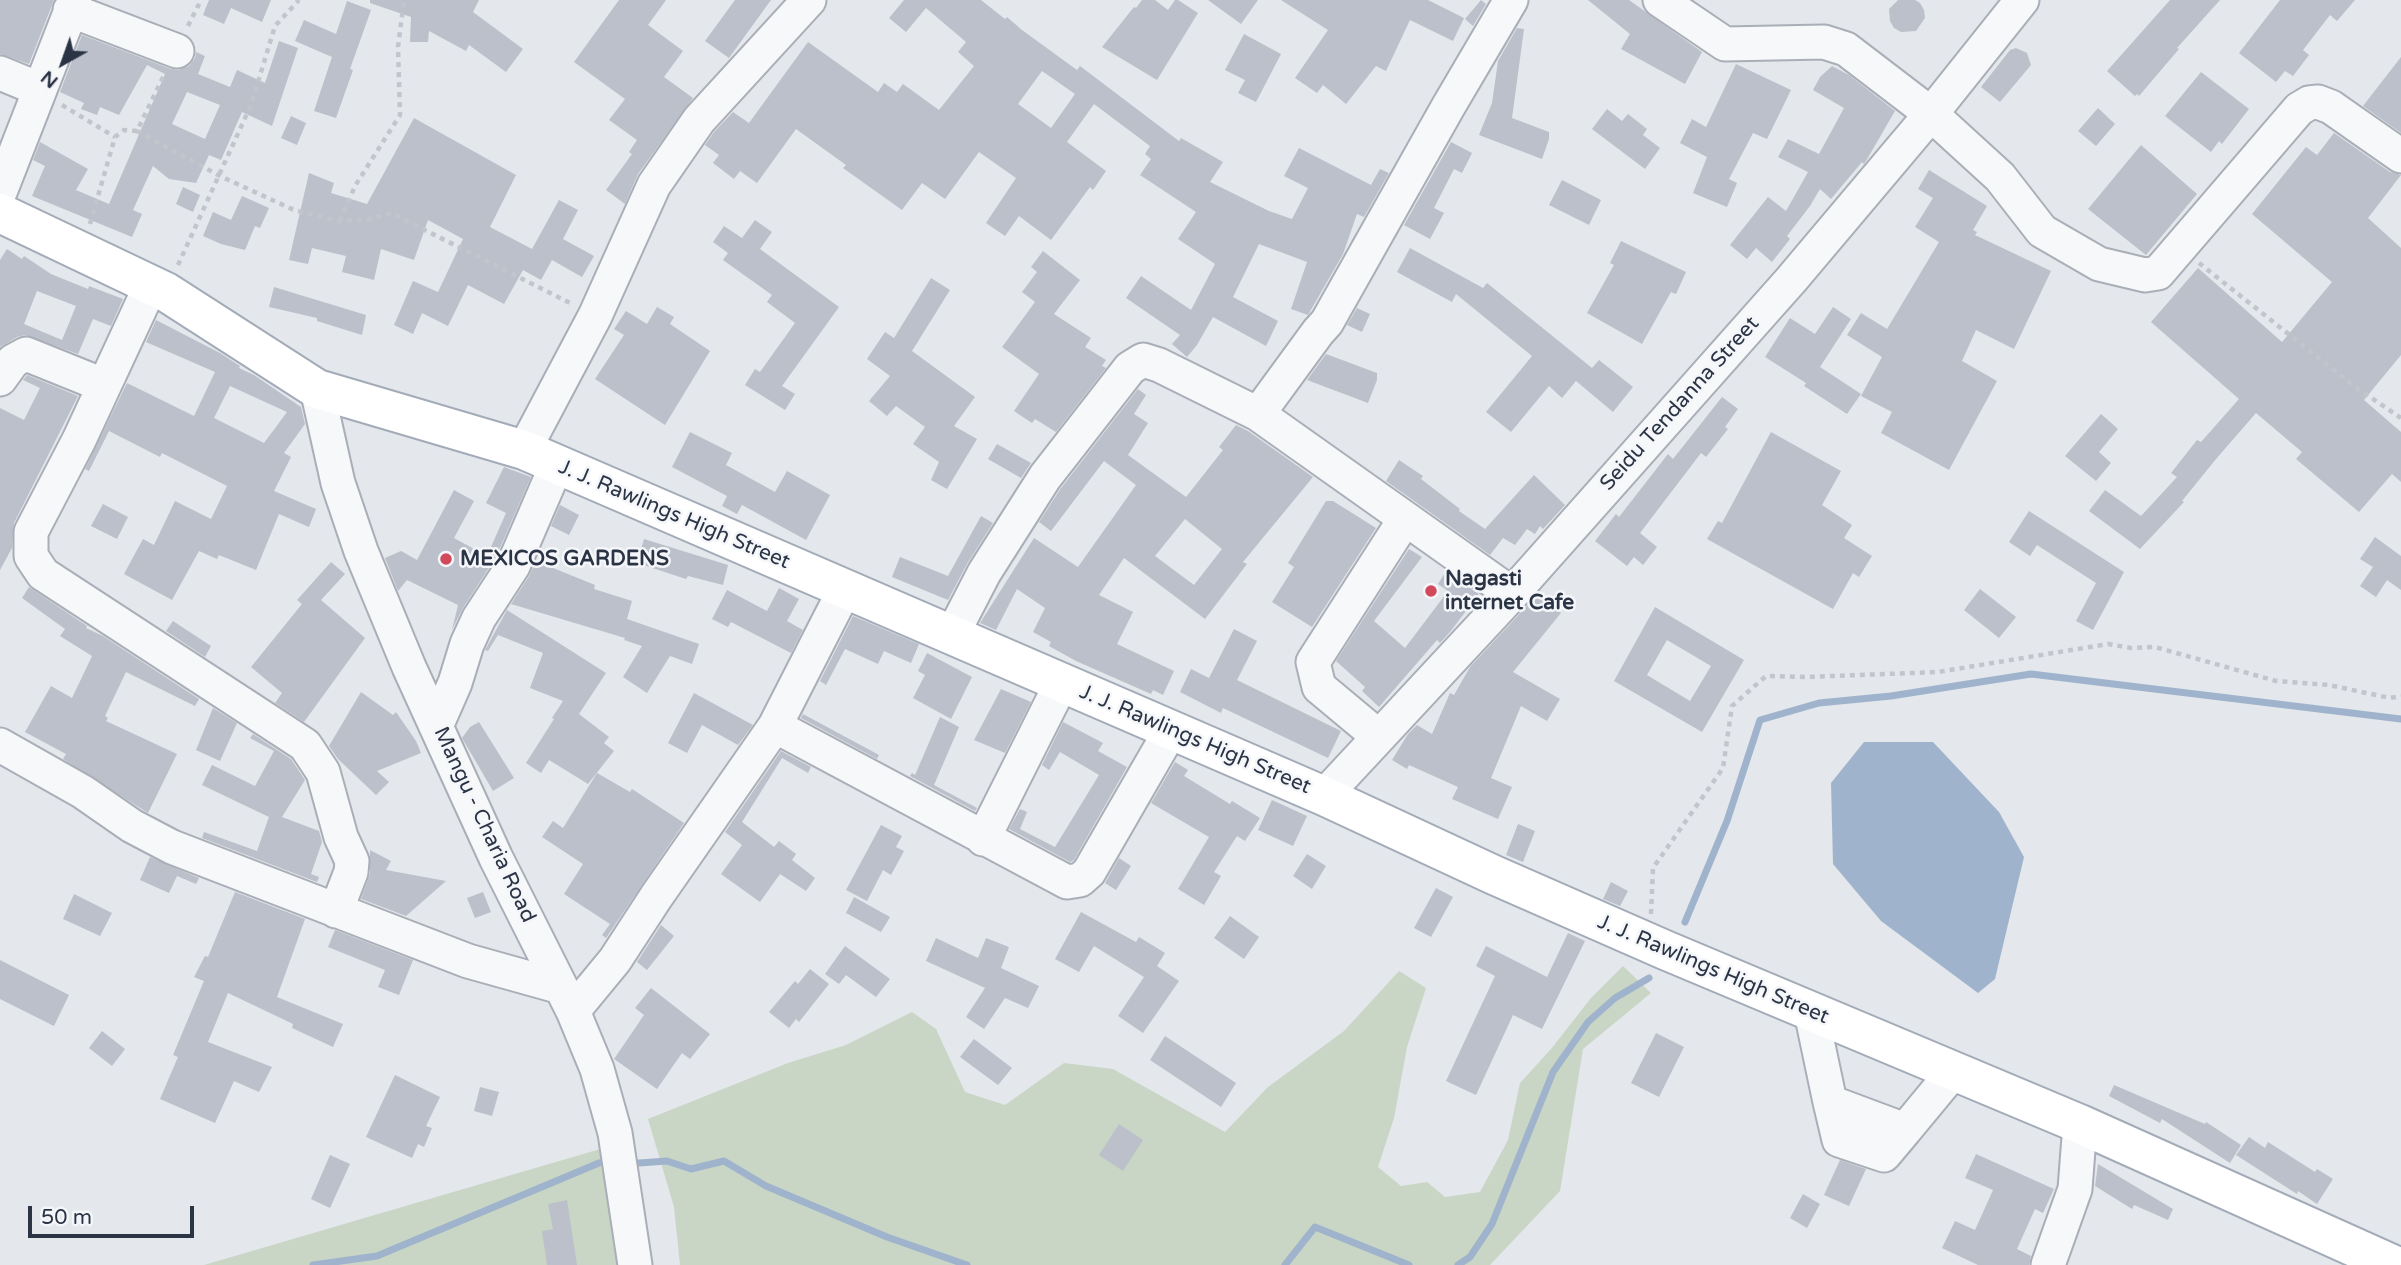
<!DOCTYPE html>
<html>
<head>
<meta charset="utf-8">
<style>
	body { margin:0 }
	#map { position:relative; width:2401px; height:1265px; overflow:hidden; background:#e4e7ec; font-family:"Varela Round",sans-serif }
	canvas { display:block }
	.north { position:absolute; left:28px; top:28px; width:70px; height:70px; -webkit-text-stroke:5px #f4f6f9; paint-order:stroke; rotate:220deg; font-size:19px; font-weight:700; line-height:28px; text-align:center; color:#2b3445 }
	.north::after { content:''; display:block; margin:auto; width:24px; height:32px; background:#2b3445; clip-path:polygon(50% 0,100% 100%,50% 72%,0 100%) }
	.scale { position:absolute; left:28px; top:1206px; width:166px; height:32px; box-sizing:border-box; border:4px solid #2b3445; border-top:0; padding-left:9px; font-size:21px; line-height:24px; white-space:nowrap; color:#2b3445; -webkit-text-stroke:5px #f4f6f9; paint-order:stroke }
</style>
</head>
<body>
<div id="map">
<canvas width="2401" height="1265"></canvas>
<div class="north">N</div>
<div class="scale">50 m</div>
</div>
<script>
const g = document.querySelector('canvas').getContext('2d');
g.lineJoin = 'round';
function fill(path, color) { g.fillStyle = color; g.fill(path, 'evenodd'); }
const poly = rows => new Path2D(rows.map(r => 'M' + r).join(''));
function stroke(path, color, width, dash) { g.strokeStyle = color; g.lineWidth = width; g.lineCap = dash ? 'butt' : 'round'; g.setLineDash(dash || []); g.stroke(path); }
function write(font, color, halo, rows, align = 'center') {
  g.font = font + ' "Varela Round",sans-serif'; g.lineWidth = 5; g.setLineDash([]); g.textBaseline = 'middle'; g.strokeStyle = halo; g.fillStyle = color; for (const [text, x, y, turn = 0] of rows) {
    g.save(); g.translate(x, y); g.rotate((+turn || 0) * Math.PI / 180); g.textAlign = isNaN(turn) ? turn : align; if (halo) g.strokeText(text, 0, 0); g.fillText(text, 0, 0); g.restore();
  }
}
fill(poly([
	[1623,966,1651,993,1583,1049,1560,1191,1490,1265,680,1265,674,1207,648,1119,788,1063,846,1045,912,1012,936,1029,965,1092,1005,1105,1064,1063,1113,1069,1225,1132,1268,1087,1344,1031,1399,971,1426,988,1407,1047,1394,1118,1378,1167,1401,1186,1427,1182,1445,1197,1480,1192,1508,1140,1520,1083,1551,1049,1591,998],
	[607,1147,621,1265,204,1265]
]), '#c9d6c5');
fill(poly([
	[1864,742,1933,742,1999,812,2024,857,1995,979,1978,993,1881,921,1833,864,1831,783]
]), '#9fb4cc');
stroke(poly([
	[1685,922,1727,821,1760,720,1819,703,1891,696,2031,674,2401,719],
	[639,1163,667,1161,691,1169,724,1161,766,1186,887,1237,967,1265],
	[313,1265,377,1256,599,1163],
	[1285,1265,1315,1227,1409,1265],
	[1458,1265,1470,1257,1492,1224,1553,1072,1588,1022,1615,998,1649,978]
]), '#9fb4cc', 7);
fill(poly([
	[0,0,54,0,29,64,0,54],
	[209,0,271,0,262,22,231,8,224,24,203,15],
	[370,0,479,0,473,12,523,49,506,72,469,45,466,51,429,31,428,42,410,42,411,17,370,3],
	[619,0,666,0,648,25,683,51,664,77,693,98,638,174,625,204,606,190,632,154,629,152,637,140,609,120,625,99,574,62],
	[735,0,771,0,729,58,705,41],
	[904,0,981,0,1005,19,1007,17,1022,30,1077,70,1080,66,1179,141,1181,138,1223,162,1210,182,1269,211,1292,219,1308,188,1284,176,1299,148,1371,185,1380,169,1389,173,1364,217,1357,214,1343,254,1308,315,1291,309,1307,262,1259,244,1233,297,1278,321,1266,346,1213,317,1197,345,1187,357,1172,344,1180,335,1126,298,1141,276,1191,310,1215,264,1178,239,1196,212,1140,175,1151,159,1145,154,1150,146,1094,104,1067,142,1106,171,1093,190,1090,187,1051,240,1019,216,1005,236,986,223,1016,178,979,152,945,199,922,183,902,210,843,168,846,165,796,129,757,183,740,171,734,179,713,163,719,155,705,145,714,132,733,112,749,123,808,42,878,92,884,83,897,92,903,84,939,110,974,66,958,52,966,42,926,8,906,32,889,18],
	[1042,71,1075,94,1051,128,1018,104],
	[1142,0,1155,0,1168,10,1175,0,1178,0,1198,13,1157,80,1102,47,1134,7,1136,8],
	[1208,0,1258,0,1241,24],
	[1281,0,1428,0,1464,18,1453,41,1410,20,1386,71,1376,66,1346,104,1323,85,1317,93,1295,78,1328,30],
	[1481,0,1486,4,1473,26,1465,19],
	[1588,0,1629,0,1702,52,1685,84,1621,49,1630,34],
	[1898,0,1915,0,1920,3,1924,10,1925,18,1916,31,1901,32,1894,28,1890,21,1889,9],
	[2170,0,2220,0,2177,48,2179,49,2139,96,2137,94,2135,96,2107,71],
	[2280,0,2355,0,2337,21,2330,15,2303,50,2309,55,2293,76,2285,71,2276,82,2239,53],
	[347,1,371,10,350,69,353,70,336,118,314,111,332,57,295,41,304,20,336,34],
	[1517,28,1524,29,1512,118,1549,132,1549,139,1542,159,1479,135,1492,103,1498,61],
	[1244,34,1281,54,1256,102,1238,93,1245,80,1225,70],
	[82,35,171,69,179,70,189,66,195,58,196,52,205,56,198,74,230,87,237,70,265,83,279,41,298,48,272,126,242,112,221,160,209,155,196,183,169,179,153,166,133,210,142,214,132,237,32,196,45,166,33,160,40,142,88,169,76,190,109,204,165,74,147,65,119,115,100,107,97,115,81,109,84,103,60,92],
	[187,92,220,105,205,139,172,124],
	[2016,48,2027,53,2031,65,2000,102,1981,87,2010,50],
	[2401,57,2401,133,2363,106],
	[1736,64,1791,90,1767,139,1753,133,1729,179,1737,183,1727,207,1693,193,1707,157,1680,143,1692,119,1706,127],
	[1832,66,1849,75,1895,111,1866,161,1864,164,1862,162,1831,199,1820,189,1810,206,1787,236,1790,239,1772,262,1756,248,1747,259,1730,245,1768,197,1786,211,1808,172,1778,157,1788,139,1819,154,1844,108,1813,90,1820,77],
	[2201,72,2249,109,2222,144,2219,141,2211,152,2165,116],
	[2098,108,2115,124,2096,146,2078,131],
	[1607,109,1622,121,1628,114,1647,129,1643,135,1660,148,1645,169,1592,129],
	[291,116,306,123,297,145,281,138],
	[414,118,516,175,490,227,532,249,559,200,578,210,563,239,594,256,582,277,552,260,541,280,523,270,504,304,468,285,448,326,422,313,413,334,394,325,413,281,438,292,463,239,428,220,414,260,381,249,374,280,342,272,346,256,312,248,308,264,289,260,309,173,334,183,331,193,367,204],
	[2334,133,2390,172,2401,175,2368,218,2401,248,2401,355,2364,400,2401,432,2401,482,2392,474,2359,512,2296,459,2302,452,2256,413,2216,459,2182,501,2184,502,2140,549,2089,511,2105,490,2141,516,2177,477,2171,473,2197,440,2201,442,2239,399,2151,322,2198,268,2282,342,2332,282,2252,214,2306,147,2317,155],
	[1451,142,1472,153,1462,173,1454,169,1434,208,1444,213,1430,239,1404,225],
	[2141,145,2197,194,2146,255,2088,209],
	[1929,170,1987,206,1973,230,1977,232,1975,235,2051,271,2014,349,1976,330,1962,361,1997,381,1949,470,1881,433,1892,412,1861,396,1882,357,1847,335,1861,313,1887,329,1939,242,1915,227,1933,198,1918,189],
	[1562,180,1601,200,1589,225,1549,205],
	[183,187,200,195,193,212,176,204],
	[242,196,269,208,260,228,255,226,245,250,221,244,203,236,213,212,231,220],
	[755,220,772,232,760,249,839,307,782,386,795,394,785,410,745,385,755,369,760,372,795,323,767,302,772,295,723,260,728,253,713,242,724,226,742,238],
	[1621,241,1686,272,1676,294,1671,292,1642,344,1587,313,1614,265,1610,263],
	[1410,248,1483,288,1487,283,1592,368,1599,360,1633,387,1613,412,1576,381,1562,398,1549,386,1511,432,1486,412,1532,356,1456,294,1452,302,1397,272],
	[7,249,22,259,24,256,51,274,88,289,89,286,123,299,111,326,93,319,78,354,25,335,17,337,0,347,0,260],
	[37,291,76,306,62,340,24,324],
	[1043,251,1080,280,1054,314,1091,338,1085,347,1106,360,1102,366,1106,368,1056,432,1035,419,1032,423,1014,411,1039,374,1002,347,1035,302,1022,292,1037,272,1031,267],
	[931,278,950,290,912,351,975,397,954,426,977,439,947,489,931,480,939,462,913,444,925,427,896,406,887,416,869,401,890,376,867,359,885,332,894,338],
	[274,287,366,315,362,335,317,321,317,318,269,307],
	[657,307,674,317,670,324,710,351,665,425,595,379,624,335,614,329,626,311,647,324],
	[1833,307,1851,319,1820,367,1861,394,1847,414,1804,386,1806,383,1765,357,1790,318,1815,334],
	[1357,308,1370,314,1362,332,1347,325],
	[156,320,220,353,240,366,239,368,254,375,301,407,305,424,284,453,291,457,274,491,316,509,309,527,279,514,256,570,219,555,217,559,199,551,172,600,124,574,143,539,154,545,175,501,211,519,227,486,162,453,160,457,109,431,89,471,85,469,127,383,194,416,215,372,146,342],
	[230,386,287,412,264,443,214,418],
	[1326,354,1377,373,1377,380,1368,403,1307,380],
	[27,375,78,396,14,523,12,548,0,570,0,408,24,420,40,388,23,380],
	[1138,389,1146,395,1134,414,1148,423,1128,455,1186,497,1223,450,1219,447,1236,425,1248,431,1313,477,1243,562,1247,564,1205,619,1124,558,1099,595,1133,612,1117,644,1174,671,1163,695,1153,690,1151,694,1076,661,1049,646,1051,642,1033,632,1045,608,1017,589,996,630,980,623,1034,538,1078,567,1136,485,1104,461,1051,531,1039,522,1061,488],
	[1185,519,1222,549,1194,585,1155,556],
	[1722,397,1738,409,1725,427,1728,429,1706,457,1701,453,1640,533,1657,547,1643,565,1634,557,1627,566,1595,541,1616,514,1619,517,1668,454,1673,459],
	[2101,414,2118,429,2099,452,2111,463,2096,481,2065,456],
	[690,432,732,453,726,465,775,492,787,471,830,495,806,540,742,505,737,514,722,506,727,496,672,467],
	[1771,432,1841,471,1822,505,1852,525,1844,538,1872,556,1859,577,1853,573,1833,609,1707,539,1718,521,1722,523],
	[997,444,1031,463,1021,478,988,459],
	[1399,460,1423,476,1421,479,1460,509,1459,511,1485,529,1534,475,1565,505,1543,529,1540,526,1535,534,1527,529,1515,545,1503,538,1490,555,1386,481],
	[504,467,531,477,496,557,463,608,452,630,458,605,407,580,398,591,385,558,401,551,417,560,454,490,474,501,454,538,487,556,506,513,486,503],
	[1326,501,1333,501,1376,528,1312,627,1272,602,1294,567,1288,563],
	[103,504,128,517,117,539,91,526],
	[560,505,579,515,569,535,551,526],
	[2029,511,2124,572,2093,630,2076,621,2096,583,2037,545,2030,556,2009,542],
	[981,516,993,523,967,564,948,600,892,577,900,557,948,576],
	[2375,537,2401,556,2401,590,2387,580,2376,597,2360,586,2373,567,2360,559],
	[644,539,728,565,723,585,688,576,686,579,637,563],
	[1409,549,1422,557,1374,621,1405,648,1448,591,1438,584,1446,571,1479,594,1450,632,1440,643,1437,640,1379,707,1362,691,1365,687,1336,661],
	[536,561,595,585,594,589,632,601,627,619,699,644,692,664,670,656,647,693,623,677,642,646,624,640,625,638,511,604,529,576],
	[331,562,345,574,321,600,365,638,304,722,275,703,282,693,251,667,302,604,297,600],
	[29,587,87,626,86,628,103,636,199,699,195,706,126,672,105,716,108,718,106,721,177,754,148,813,63,759,66,754,25,732,51,686,72,698,92,656,60,636,65,629,22,598],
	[779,588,799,599,787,621,803,630,791,653,731,622,728,627,712,619,727,590,767,611],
	[1980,589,2016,617,1999,638,1964,610],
	[1538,594,1561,613,1513,672,1560,699,1547,721,1521,706,1491,778,1512,787,1498,819,1452,799,1458,787,1409,765,1407,769,1392,760,1408,734,1417,725,1432,734,1450,693,1454,695,1470,667],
	[1655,607,1744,660,1702,732,1614,681],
	[1667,640,1711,666,1690,701,1647,675],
	[507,610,606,673,579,714,609,737,604,743,614,751,588,784,549,760,541,773,526,763,554,719,552,718,563,701,530,688,543,653,498,635,488,651,485,650],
	[853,616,919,644,911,663,884,651,878,664,845,649,826,685,820,681],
	[173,621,211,646,205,657,166,631],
	[1234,629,1257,641,1237,680,1341,731,1328,758,1223,708,1221,713,1180,692,1191,669,1209,678],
	[927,653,972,677,951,719,913,698,925,675,918,671],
	[1001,689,1031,702,1005,753,974,740],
	[361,692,393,715,396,712,416,741,421,753,377,771,389,782,376,795,338,759,329,746],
	[694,693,753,725,738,745,702,725,687,753,668,743],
	[213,708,237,723,220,761,196,750],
	[803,714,879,755,877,759,801,718],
	[940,717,959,727,934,785,977,808,975,811,910,776,912,773,915,775],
	[479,722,514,778,493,791,462,738,470,727],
	[1063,722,1103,743,1098,751,1127,767,1074,860,1070,862,1009,829,1020,809,1027,812,1020,829,1055,847,1099,775,1060,752,1049,770,1042,765],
	[253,734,291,759,305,780,282,817,319,831,322,842,311,874,319,877,317,882,202,838,204,832,257,851,269,817,202,785,212,765,255,786,274,751,250,738],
	[781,751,811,767,808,773,782,758,742,822,774,847,779,841,796,854,792,860,815,878,806,891,780,874,760,902,721,874,742,845,725,832],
	[1175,762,1188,770,1184,776,1230,804,1232,801,1260,818,1245,841,1237,836,1214,872,1221,876,1204,905,1178,889,1209,837,1151,803],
	[597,773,630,792,632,789,684,823,606,938,602,935,610,924,564,894,583,864,542,837,553,821,563,828],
	[1272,800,1307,816,1293,846,1258,830],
	[1518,824,1535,831,1523,862,1506,855],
	[881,825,902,836,896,847,904,851,891,875,883,870,867,901,846,890],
	[370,850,391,861,386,870,446,881,406,916,361,899,370,874],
	[1307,854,1326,866,1312,889,1293,876],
	[150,857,199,878,196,884,177,876,169,893,140,880],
	[1119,858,1131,866,1116,890,1105,883],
	[1611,882,1628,891,1620,906,1603,899],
	[1436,888,1453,897,1431,937,1414,928],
	[235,892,305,919,277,997,343,1024,333,1047,292,1028,293,1024,228,993,208,1042,272,1067,259,1092,234,1081,215,1123,160,1099,178,1057,173,1055,204,981,194,977,205,956,208,957],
	[483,892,491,912,475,918,467,898],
	[74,894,112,913,100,936,63,919],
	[854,897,890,917,881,932,846,913],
	[1081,912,1136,942,1139,937,1165,953,1157,966,1179,981,1143,1033,1118,1016,1144,977,1094,946,1079,972,1055,959],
	[1230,916,1259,937,1244,959,1214,938],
	[661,925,674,936,647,970,637,962],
	[335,930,413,960,399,995,378,987,385,970,328,947],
	[1568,933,1585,941,1542,1029,1513,1015,1476,1095,1446,1081,1495,976,1476,966,1486,946,1547,977],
	[936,938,978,958,986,938,1009,947,1001,968,1039,986,1028,1008,1005,998,984,1029,966,1017,985,988,926,961],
	[845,946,890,979,876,997,846,975,839,984,825,974],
	[0,960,69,995,54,1026,0,999],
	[810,969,829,984,799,1022,796,1019,789,1028,769,1012,795,981,798,984],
	[651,988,710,1034,690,1059,682,1053,657,1089,614,1059,644,1015,635,1008],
	[102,1031,125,1049,112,1066,89,1048],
	[1656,1033,1684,1047,1659,1097,1631,1083],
	[1165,1036,1236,1083,1221,1107,1150,1060],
	[974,1039,1012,1068,998,1085,960,1057],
	[395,1075,440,1097,426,1126,432,1128,424,1147,418,1144,412,1158,366,1137],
	[2114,1085,2205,1124,2206,1122,2241,1145,2230,1163,2162,1119,2160,1123,2109,1096],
	[480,1087,499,1092,492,1116,474,1111],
	[1119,1124,1143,1140,1123,1171,1099,1155],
	[2249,1137,2265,1148,2268,1142,2315,1172,2317,1169,2333,1179,2317,1204,2298,1191,2297,1194,2236,1155],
	[1976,1154,2054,1189,2043,1213,2035,1209,2017,1249,2031,1256,2029,1265,1978,1265,1942,1248,1955,1221,1975,1230,1993,1190,1965,1178],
	[330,1155,350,1164,330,1208,311,1199],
	[1840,1160,1866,1169,1849,1206,1824,1195],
	[2098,1164,2173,1209,2168,1220,2134,1205,2132,1209,2095,1186],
	[1803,1194,1820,1204,1807,1228,1790,1218],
	[567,1200,577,1265,547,1265,542,1231,553,1229,548,1204]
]), '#bbc0ca');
const minor = poly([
	[1660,0,1725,44,1824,42,1846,49,1931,114,2000,177,2042,231,2099,264,2145,275,2158,273,2299,109,2309,103,2318,102,2331,107,2401,156],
	[70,10,177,51],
	[0,73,39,89],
	[0,192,75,0],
	[151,285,79,440,31,532,31,556,43,574,305,745,323,772,341,837,352,861,351,872,336,911],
	[0,379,13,361,26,354,103,385],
	[317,389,338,483,361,551,409,667,496,858,573,1011,597,1069,615,1133,635,1265],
	[1258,414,1318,332,1327,322,1448,107,1511,0],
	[524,450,595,316,654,185,699,120,809,0],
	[952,635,984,573,1045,477,1130,368,1143,360,1159,365,1258,414,1512,594],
	[437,724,455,683,467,644,479,618,513,566,557,464],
	[775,726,1067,882,1080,880,1089,872,1171,730],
	[1379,737,1319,687,1313,662,1405,519],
	[0,745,83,792,132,826,172,847,468,961,561,987],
	[1324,796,1512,594,1791,280,1931,114,2022,0],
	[983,839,1062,682],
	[573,1011,615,960,656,897,775,726,845,589],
	[1811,1012,1830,1102,1905,1130,1953,1072],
	[1830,1102,1839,1140,1884,1155,1905,1130],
	[2048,1265,2075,1189,2080,1124]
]);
const major = poly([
	[0,213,166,292,317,389,524,450,1324,796,1494,875,1665,950,2080,1124,2394,1265]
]);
stroke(minor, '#a9aeb7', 37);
stroke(major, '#a3abb8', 42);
stroke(poly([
	[188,26,201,0],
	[62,105,115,137],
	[137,131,220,176,294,210,340,221,367,220,391,213,572,304],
	[340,221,355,186,400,115,398,47,404,0],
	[90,224,115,137,124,130,137,131,164,75],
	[2199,263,2354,386,2401,418],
	[178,265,251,105,275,26,299,0],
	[1651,914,1653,868,1723,768,1732,706,1766,676,1806,677,1938,672,2108,644,2131,648,2155,647,2276,681,2329,685,2390,698,2401,696]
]), '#c2c5cb', 4.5, [5, 5]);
stroke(minor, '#f7f8fa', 33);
stroke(major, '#fff', 38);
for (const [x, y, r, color] of [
	[446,559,7,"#d1495b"],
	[1431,591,7,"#d1495b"]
]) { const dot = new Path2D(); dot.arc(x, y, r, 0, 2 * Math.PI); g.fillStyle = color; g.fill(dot); stroke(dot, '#f4f6f9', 2.5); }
write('21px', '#2b3445', '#f4f6f9', [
	["Seidu Tendanna Street",1680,404,-48],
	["J. J. Rawlings High Street",674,515,23],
	["J. J. Rawlings High Street",1195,740,23],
	["Mangu - Charia Road",484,825,65],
	["J. J. Rawlings High Street",1713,970,23]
]);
write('bold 21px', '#2b3445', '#f4f6f9', [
	["MEXICOS GARDENS",460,559],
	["Nagasti",1445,579],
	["internet Cafe",1445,603]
], 'left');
</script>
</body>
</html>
